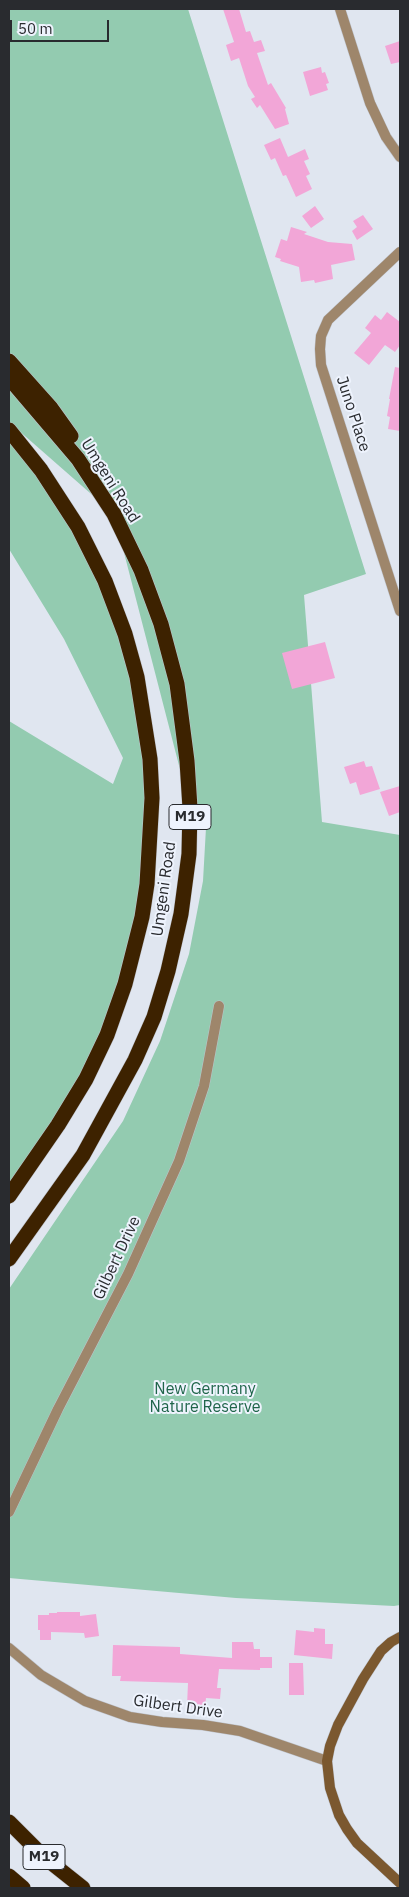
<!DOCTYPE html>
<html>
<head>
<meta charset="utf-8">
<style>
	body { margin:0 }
	#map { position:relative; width:409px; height:1897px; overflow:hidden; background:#e0e6f0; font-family:"IBM Plex Sans",sans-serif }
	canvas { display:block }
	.frame { position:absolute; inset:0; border:10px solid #292b2f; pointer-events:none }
	.scale { position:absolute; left:10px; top:20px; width:99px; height:22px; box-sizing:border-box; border:2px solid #292b2f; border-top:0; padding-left:6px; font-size:15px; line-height:18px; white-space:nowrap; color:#292b2f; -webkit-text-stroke:4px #eef3fd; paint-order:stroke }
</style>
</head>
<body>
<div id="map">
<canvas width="409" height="1897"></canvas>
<div class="frame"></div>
<div class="scale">50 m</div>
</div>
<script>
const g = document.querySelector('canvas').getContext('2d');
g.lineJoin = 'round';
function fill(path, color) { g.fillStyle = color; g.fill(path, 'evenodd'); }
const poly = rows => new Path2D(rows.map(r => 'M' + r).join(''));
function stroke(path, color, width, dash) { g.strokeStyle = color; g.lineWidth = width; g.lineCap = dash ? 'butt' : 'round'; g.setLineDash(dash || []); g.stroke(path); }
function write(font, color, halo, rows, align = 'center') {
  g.font = font + ' "IBM Plex Sans",sans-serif'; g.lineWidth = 4; g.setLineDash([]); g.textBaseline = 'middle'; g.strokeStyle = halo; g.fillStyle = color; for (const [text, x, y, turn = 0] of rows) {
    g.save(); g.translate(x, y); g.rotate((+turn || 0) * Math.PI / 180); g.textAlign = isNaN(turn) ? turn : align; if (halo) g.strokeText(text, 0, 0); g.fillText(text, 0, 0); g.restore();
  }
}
fill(poly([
	[9,9,188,9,366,574,304,595,322,822,400,835,400,1605,394,1606,236,1598,9,1578,9,1289,123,1121,160,1041,189,954,203,881,207,810,190,808,114,514,9,422],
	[9,433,79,532,124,637,148,764,140,916,106,1036,9,1192,9,721,113,784,123,758,64,639,9,549]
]), '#93cbb0');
fill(poly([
	[223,9,239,9,246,32,250,31,254,42,261,40,265,51,257,53,268,85,271,83,286,108,285,109,289,124,275,129,260,105,257,108,251,99,255,97,248,86,239,58,231,61,226,45,234,42],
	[400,41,400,62,391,64,385,46],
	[321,67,322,73,325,72,329,83,326,84,328,90,310,96,303,72],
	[280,138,288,157,305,149,309,159,304,161,310,174,306,176,312,189,296,197,286,175,283,176,275,158,271,160,264,145],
	[315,206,324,219,311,228,302,216],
	[363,215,373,229,357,240,352,231,357,227,353,221],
	[291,227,307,232,304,234,328,242,352,244,355,260,331,265,333,279,315,283,314,280,301,282,299,267,280,261,281,259,275,257,281,239,287,241],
	[387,312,400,322,400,345,395,352,385,345,369,365,354,353,371,333,365,328,375,315,381,320],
	[395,367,400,368,400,431,388,429,390,417,387,416,390,399,389,399],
	[325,642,335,678,292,689,282,653],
	[364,761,366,767,372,766,380,789,360,795,356,782,350,784,344,767],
	[400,786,400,812,389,816,380,792],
	[57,1612,80,1612,80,1616,96,1614,99,1636,85,1638,84,1633,51,1632,51,1640,40,1640,40,1630,38,1630,38,1615,49,1615,49,1613,57,1613],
	[314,1628,325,1629,325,1644,333,1644,332,1659,294,1655,296,1630,314,1632],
	[232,1642,253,1642,254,1649,260,1649,260,1657,272,1657,272,1668,260,1668,260,1670,219,1669,217,1688,221,1688,220,1699,206,1698,205,1707,187,1706,188,1683,120,1681,121,1676,112,1676,113,1645,180,1647,180,1654,232,1658],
	[289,1663,303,1663,304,1695,289,1695]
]), '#f2a6d7');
const street = poly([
	[340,9,370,103,386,137,400,157],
	[400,252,328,320,321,336,320,349,321,365,400,611],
	[9,1512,58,1409,128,1274,179,1161,204,1086,219,1006],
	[9,1648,41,1675,85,1701,130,1717,162,1722,203,1725,240,1731,327,1761]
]);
const secondary = poly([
	[400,1637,391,1642,381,1651,363,1679,338,1725,330,1746,327,1761,330,1788,339,1815,347,1829,357,1843,400,1883]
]);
const highway = poly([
	[9,361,51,408,71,436],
	[9,378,78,459,114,514,141,570,161,624,177,684,187,761,190,808,189,854,181,914,168,971,154,1017,135,1060,83,1155,9,1259],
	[9,430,41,470,78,527,105,581,125,634,137,677,150,759,152,798,147,884,142,917,125,984,107,1035,86,1079,58,1125,9,1196],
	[9,1822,44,1857,83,1888],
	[9,1876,23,1888]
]);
stroke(street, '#bfc4cd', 11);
stroke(secondary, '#bfc4cd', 11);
stroke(highway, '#bfc4cd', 16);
stroke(street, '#9e866b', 10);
stroke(secondary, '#7b582f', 10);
stroke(highway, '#3d2200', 15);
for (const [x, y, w] of [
	[190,817,42],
	[44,1857,42]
]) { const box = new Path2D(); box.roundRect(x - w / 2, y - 12.5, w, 25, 4); g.fillStyle = '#eef3fd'; g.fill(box); stroke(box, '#292b2f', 1); }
write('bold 15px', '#292b2f', null, [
	["M19",190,817],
	["M19",44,1857]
]);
write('16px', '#292b2f', '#eef3fd', [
	["Juno Place",353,414,72],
	["Umgeni Road",110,481,58],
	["Umgeni Road",164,889,-82],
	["Gilbert Drive",117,1258,-65],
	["Gilbert Drive",178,1707,8]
]);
write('16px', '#1f654a', '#eef3fd', [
	["New Germany",205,1389],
	["Nature Reserve",205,1407]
]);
</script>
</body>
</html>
